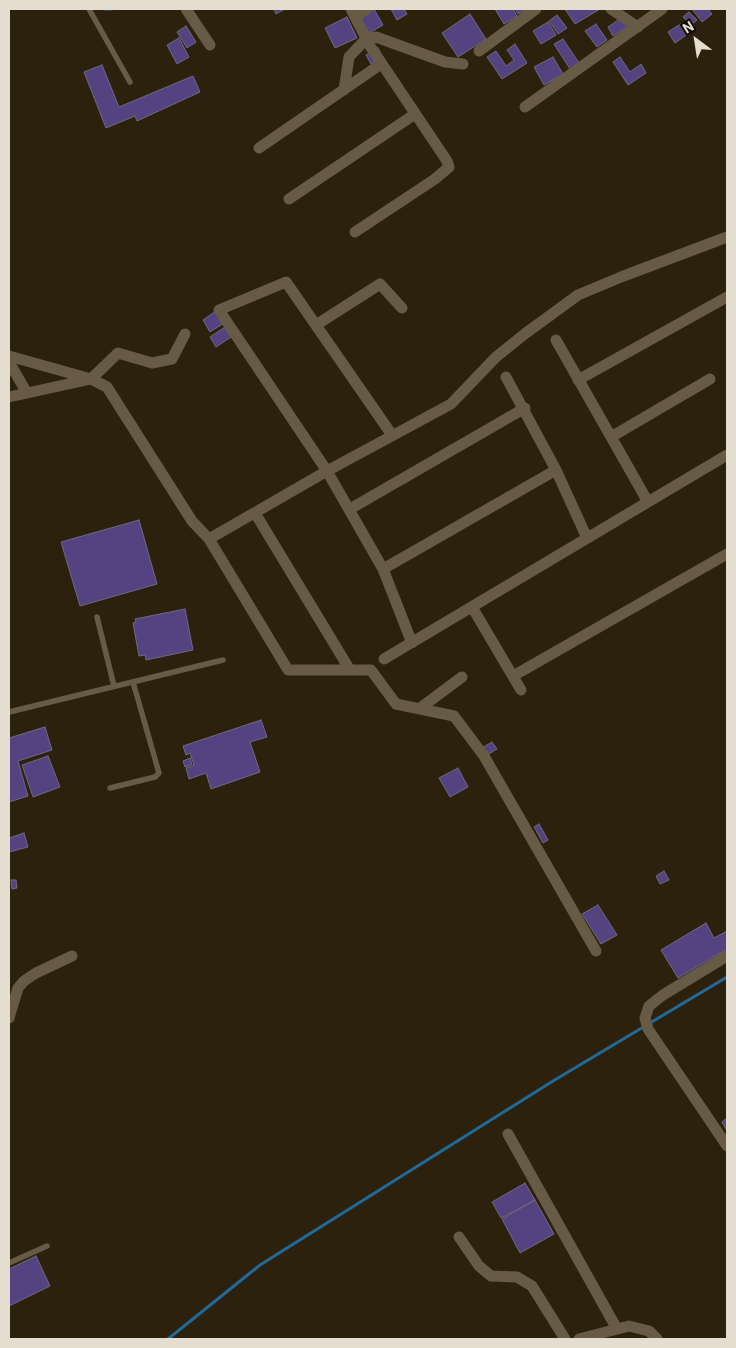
<!DOCTYPE html>
<html>
<head>
<meta charset="utf-8">
<style>
	body { margin:0 }
	#map { position:relative; width:736px; height:1348px; overflow:hidden; background:#2c210d; font-family:Roboto,sans-serif }
	canvas { display:block }
	.frame { position:absolute; inset:0; border:10px solid #e4ddd0; pointer-events:none }
	.north { position:absolute; left:671px; top:15px; width:50px; height:50px; -webkit-text-stroke:4px #100c04; paint-order:stroke; rotate:329deg; font-size:14px; font-weight:700; line-height:20px; text-align:center; color:#e4ddd0 }
	.north::after { content:''; display:block; margin:auto; width:18px; height:22px; background:#e4ddd0; clip-path:polygon(50% 0,100% 100%,50% 72%,0 100%) }
</style>
</head>
<body>
<div id="map">
<canvas width="736" height="1348"></canvas>
<div class="frame"></div>
<div class="north">N</div>
</div>
<script>
const g = document.querySelector('canvas').getContext('2d');
g.lineJoin = 'round';
const poly = rows => new Path2D(rows.map(r => 'M' + r).join(''));
function stroke(path, color, width, dash) { g.strokeStyle = color; g.lineWidth = width; g.lineCap = dash ? 'butt' : 'round'; g.setLineDash(dash || []); g.stroke(path); }
function fill(path, color) { g.fillStyle = color; g.fill(path, 'evenodd'); }
stroke(poly([
	[104,9,112,9],
	[168,1339,260,1265,553,1081,727,977]
]), '#216a97', 3);
const building = poly([
	[274,9,285,9,276,14,274,9],
	[374,9,383,25,369,33,360,16,374,9],
	[391,9,404,9,407,14,397,20,391,9],
	[495,9,513,9,517,16,504,24,495,9],
	[515,9,524,9,525,10,518,14,515,9],
	[565,9,600,9,575,24,565,9],
	[692,9,708,9,712,14,702,22,692,9],
	[689,12,697,20,691,25,683,17,689,12],
	[470,14,486,39,458,57,442,33,470,14],
	[557,15,567,28,558,34,549,21,557,15],
	[347,17,357,38,335,48,325,28,347,17],
	[621,18,627,27,613,36,608,27,621,18],
	[548,22,556,35,541,44,533,31,548,22],
	[682,23,689,33,675,43,668,32,682,23],
	[596,24,607,40,597,47,585,31,596,24],
	[186,26,196,42,187,48,177,32,186,26],
	[179,38,189,57,177,64,167,45,179,38],
	[563,39,579,63,570,69,554,44,563,39],
	[515,44,527,63,502,79,487,57,496,51,506,66,514,60,507,50,515,44],
	[378,48,383,58,371,64,366,55,378,48],
	[553,57,563,74,544,85,534,67,553,57],
	[620,57,630,72,641,64,646,73,628,85,613,62,620,57],
	[102,65,119,107,193,76,200,92,137,121,135,116,106,128,84,72,102,65],
	[216,311,224,323,210,332,203,320,216,311],
	[225,327,231,337,216,347,210,337,225,327],
	[139,520,157,584,80,606,61,542,139,520],
	[185,609,193,650,146,660,145,655,139,656,133,623,136,622,135,619,185,609],
	[261,720,267,737,250,742,260,772,211,789,206,773,189,779,186,768,194,765,190,753,186,755,183,746,261,720],
	[45,727,52,750,18,761,28,796,9,802,9,738,45,727],
	[492,742,497,749,487,755,482,748,492,742],
	[48,756,60,787,33,797,22,765,48,756],
	[190,758,192,764,185,767,183,761,190,758],
	[458,768,468,787,450,797,439,778,458,768],
	[539,824,548,840,543,843,534,827,539,824],
	[24,833,28,847,9,852,9,838,24,833],
	[664,871,669,880,660,884,656,876,664,871],
	[11,880,16,880,17,888,12,889,11,880],
	[598,905,617,935,601,944,582,914,598,905],
	[706,923,714,938,727,931,727,949,678,978,661,950,706,923],
	[727,1118,727,1131,722,1122,727,1118],
	[525,1183,535,1200,501,1218,492,1202,525,1183],
	[535,1200,554,1234,520,1253,502,1219,535,1200],
	[36,1256,50,1286,9,1306,9,1269,36,1256]
]);
fill(building, '#544380');
stroke(building, '#6f6a82', 1);
stroke(poly([
	[89,9,130,82],
	[97,617,114,686],
	[9,712,223,660],
	[110,788,155,777,159,773,133,682],
	[9,1263,47,1246]
]), '#675b45', 5.5);
stroke(poly([
	[186,9,210,45],
	[351,9,370,46,447,161,449,167,435,179,355,232],
	[611,9,638,27],
	[355,16,367,9],
	[479,51,536,9],
	[344,90,349,57,366,39,376,37,445,62,463,64],
	[525,107,662,9],
	[259,148,381,64],
	[289,199,415,114],
	[316,325,380,284,402,308],
	[556,340,648,502],
	[9,356,91,379,107,387,192,521,209,539,288,670,371,670,396,704,454,716,484,756,596,951],
	[9,362,27,393],
	[506,377,556,470,587,538],
	[578,380,727,297],
	[9,397,91,379,118,353,152,363,172,359,185,334],
	[611,437,710,379],
	[350,509,525,408],
	[255,513,350,670],
	[209,539,327,471,219,310,286,282,392,435],
	[383,569,556,470],
	[472,607,521,690],
	[412,643,383,569,327,471,451,404,496,357,526,333,578,295,621,277,727,237],
	[384,659,727,455],
	[513,676,727,554],
	[419,709,462,677],
	[727,956,663,995,649,1006,645,1018,648,1029,727,1146],
	[9,1018,18,988,24,981,36,973,72,956],
	[508,1134,617,1329],
	[459,1237,479,1266,491,1276,517,1277,532,1286,565,1339],
	[579,1339,629,1326,649,1331,657,1339]
]), '#675b45', 11);
</script>
</body>
</html>
